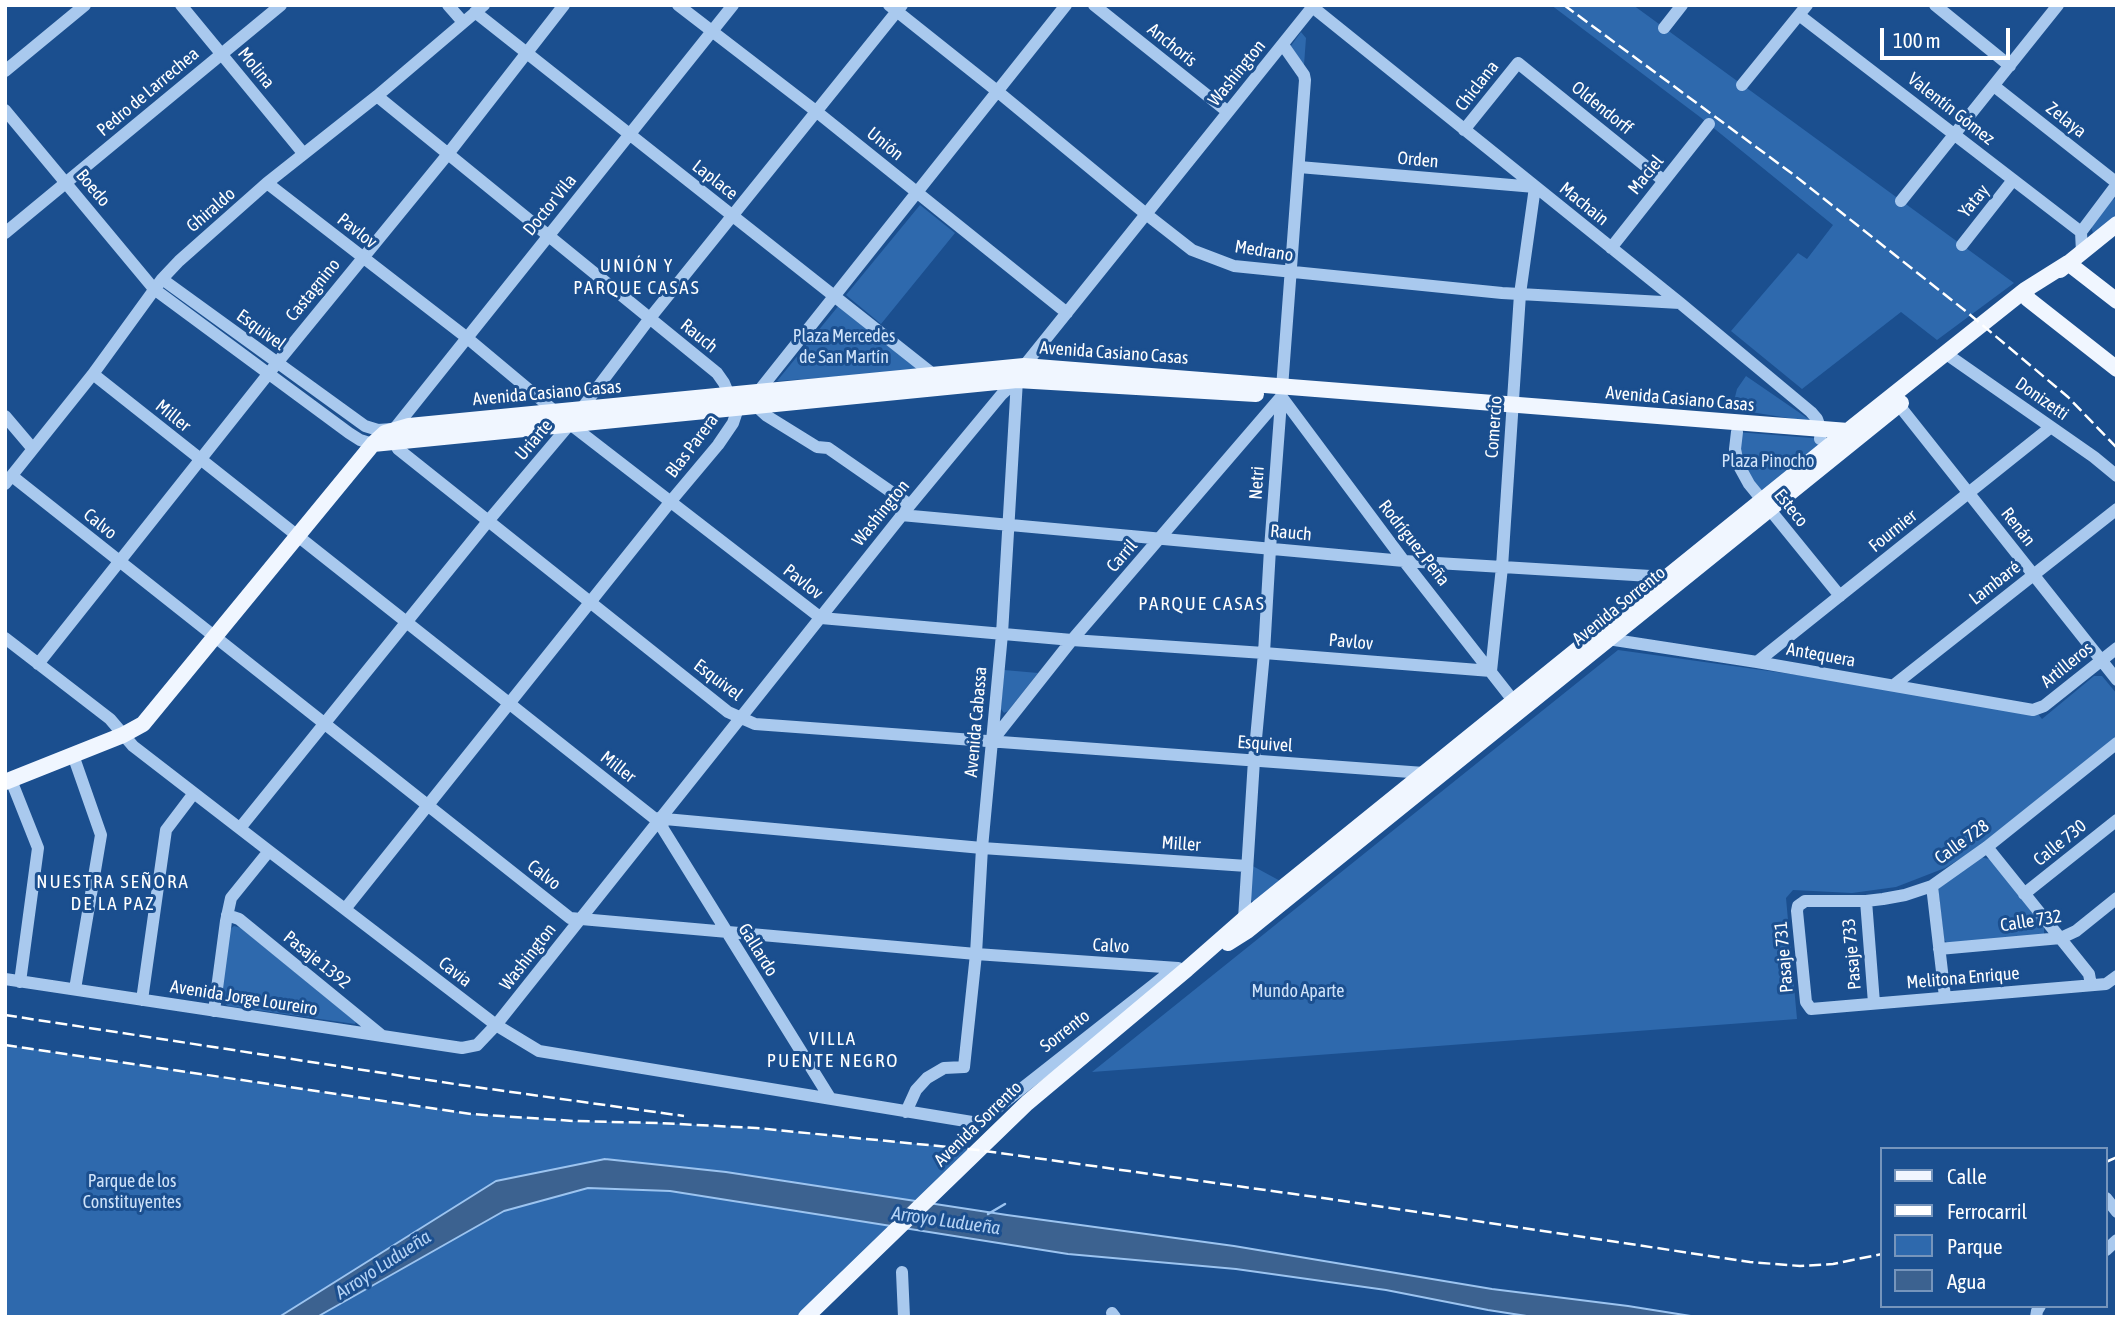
<!DOCTYPE html>
<html>
<head>
<meta charset="utf-8">
<style>
	body { margin:0 }
	#map { position:relative; width:2122px; height:1322px; overflow:hidden; background:#1b4f8f; font-family:"Asap Condensed",sans-serif }
	canvas { display:block }
	.frame { position:absolute; inset:0; border:7px solid #fff; pointer-events:none }
	.legend { position:absolute; left:1880px; top:1147px; width:228px; height:161px; box-sizing:border-box; background:#1b4f8f; border:2px solid #7695bc; margin:0; padding:9px 12px; list-style:none; font-size:21px; color:#fff }
	.legend li { display:flex; align-items:center; gap:14px; height:35px }
	.legend b { width:35px; border:2px solid #7695bc }
	.scale { position:absolute; left:1880px; top:28px; width:130px; height:32px; box-sizing:border-box; border:4px solid #fff; border-top:0; padding-left:9px; font-size:21px; line-height:24px; white-space:nowrap; color:#fff; -webkit-text-stroke:5px #1b4f8f; paint-order:stroke }
</style>
</head>
<body>
<div id="map">
<canvas width="2122" height="1322"></canvas>
<div class="frame"></div>
<ul class="legend">
<li><b style="height:9px;background:#f0f6ff"></b>Calle</li>
<li><b style="height:9px;background:#fff"></b>Ferrocarril</li>
<li><b style="height:19px;background:#2e69ad"></b>Parque</li>
<li><b style="height:19px;background:#3c6290"></b>Agua</li>
</ul>
<div class="scale">100 m</div>
</div>
<script>
const g = document.querySelector('canvas').getContext('2d');
g.lineJoin = 'round';
function fill(path, color) { g.fillStyle = color; g.fill(path, 'evenodd'); }
const poly = rows => new Path2D(rows.map(r => 'M' + r).join(''));
function stroke(path, color, width, dash) { g.strokeStyle = color; g.lineWidth = width; g.lineCap = dash ? 'butt' : 'round'; g.setLineDash(dash || []); g.stroke(path); }
function write(font, color, halo, rows, align = 'center') {
  g.font = font + ' "Asap Condensed",sans-serif'; g.lineWidth = 6; g.setLineDash([]); g.textBaseline = 'middle'; g.strokeStyle = halo; g.fillStyle = color; for (const [text, x, y, turn = 0] of rows) {
    g.save(); g.translate(x, y); g.rotate((+turn || 0) * Math.PI / 180); g.textAlign = isNaN(turn) ? turn : align; if (halo) g.strokeText(text, 0, 0); g.fillText(text, 0, 0); g.restore();
  }
}
fill(poly([
	[1551,5,1633,5,2014,283,1937,340,1901,312,1802,389,1731,331,1798,253,1807,259,1833,225,1700,117],
	[1301,32,1306,38,1304,65,1290,47],
	[2117,197,2117,216,2097,232,2093,233,2091,227,2111,201],
	[920,205,955,233,881,324,846,295],
	[840,304,923,371,777,381],
	[1746,376,1813,422,1732,409,1737,389],
	[1737,432,1837,440,1762,500,1738,464],
	[1618,650,1884,687,2038,714,2042,719,2094,676,2102,676,2117,694,2117,738,1981,846,1945,868,1896,887,1852,893,1793,890,1786,898,1797,1019,1092,1072],
	[1004,670,1038,673,1008,711,1004,713,1001,709],
	[1980,857,1994,860,2044,927,2044,935,1950,945,1944,940,1938,886],
	[1249,864,1284,883,1254,902,1251,900],
	[234,926,241,928,356,1022,355,1024,228,1006,222,1001,219,994,228,931],
	[5,1045,471,1114,574,1121,659,1123,756,1128,978,1150,806,1317,5,1317]
]), '#2e69ad');
const water = poly([
	[605,1159,726,1172,1007,1215,1234,1246,1492,1289,1628,1306,1697,1317,1533,1317,1488,1310,1386,1290,1236,1269,1068,1254,670,1191,588,1188,504,1211,317,1317,279,1317,496,1181,605,1159]
]);
fill(water, '#3c6290');
stroke(water, '#9cc4f0', 2);
stroke(poly([
	[988,1214,1005,1204]
]), '#9cc4f0', 2.5);
stroke(poly([
	[181,5,303,153],
	[448,5,463,22],
	[678,5,817,112,1067,313],
	[889,5,997,91,1146,214,1192,250,1234,266,1502,293,1680,303],
	[1094,5,1228,112],
	[1310,5,1680,303,1811,412,1817,419,1821,430,1820,439],
	[1935,5,2010,66],
	[475,12,934,375],
	[1799,15,2081,232],
	[1664,28,1682,5],
	[5,71,85,5],
	[1742,85,1807,5],
	[1994,86,2117,183],
	[377,96,717,373,724,383,729,395,756,406,767,416,817,447,828,448,910,505],
	[5,110,154,289,349,433,360,440,373,444],
	[1464,130,1518,63,1664,181],
	[1299,167,1535,187,1520,294,1502,567,1491,671],
	[267,183,466,337,570,424,821,618,1072,640,1264,653,1491,671],
	[1901,201,2058,5],
	[5,233,281,5],
	[1962,245,2013,180],
	[1611,248,1709,124],
	[2082,252,2081,232,2117,184],
	[162,279,365,426,378,430,392,429],
	[1945,353,2094,457,2117,476],
	[93,374,654,818,982,848,1247,866],
	[1281,396,1404,561,1519,708],
	[1894,399,2117,680],
	[5,416,33,449],
	[395,428,733,5],
	[1737,432,1735,449,1738,464,1749,484,1840,596],
	[395,437,394,441,398,449,728,712,755,724,1424,773,1427,776],
	[12,476,570,918,976,954,1178,968],
	[5,484,93,374,162,279,179,261,267,183,377,96,484,5],
	[901,515,1404,561,1667,577,1671,580],
	[1606,636,1608,639,1757,662,2033,710,2044,706,2117,648],
	[5,638,110,719,133,746,269,851,496,1025,539,1051,978,1123,1175,968],
	[1757,662,2051,427],
	[38,664,277,363,448,154,564,5],
	[1894,685,2117,509],
	[992,741,1072,640,1281,397],
	[2117,743,1987,847,1932,886,1905,895,1883,899,1866,901,1805,901,1798,906,1797,911,1806,1002,1811,1009,2106,984,2117,976],
	[73,755,101,835,75,989],
	[11,780,38,848,20,982],
	[661,819,663,829,830,1098],
	[240,828,489,520,570,424,650,318,902,5],
	[1987,847,2089,974,2091,985],
	[1932,886,1945,997],
	[2024,894,2117,820],
	[1866,901,1874,1003],
	[345,909,671,501,718,445,733,423,738,408,758,392,1066,5],
	[227,915,239,919,381,1035],
	[1246,924,1244,919,1254,760,1264,653,1270,549,1305,80,1304,75,1283,45],
	[1939,949,2061,938,2076,931,2117,898],
	[5,979,462,1048,477,1045,496,1025,910,505,1002,394,1017,380,1024,366,1314,5],
	[142,1000,166,830,194,793],
	[214,1011,226,921,231,898,269,851],
	[906,1112,916,1090,927,1078,944,1068,964,1067,976,954,982,848,1002,634,1017,380],
	[2106,1198,2117,1212],
	[2106,1250,2117,1240],
	[902,1272,904,1317],
	[1112,1313,1115,1317],
	[2036,1317,2037,1311,2040,1306]
]), '#a9c9ee', 12);
stroke(poly([
	[2068,263,2117,301],
	[2060,270,2117,224],
	[2025,290,2028,299,2117,369],
	[373,444,1017,380,1256,394],
	[5,782,123,735,143,724,373,444,385,433,409,426,1024,366,1848,431,1855,440],
	[1228,943,1247,931,1901,403],
	[806,1317,1027,1103,1187,969,1244,919,1854,426,2025,290,2068,263]
]), '#f0f6ff', 16);
stroke(poly([
	[1564,5,1794,175,1968,313,2068,397,2117,448],
	[5,1015,461,1085,684,1116],
	[5,1045,471,1114,574,1121,659,1123,756,1128,978,1150,1330,1199,1750,1262,1800,1266,1833,1264,1882,1254],
	[2106,1162,2117,1157]
]), '#fff', 2.5, [12, 5]);
write('18px', '#fff', '#1b4f8f', [
	["Anchoris",1172,45,39],
	["Molina",256,68,51],
	["Washington",1237,73,-51],
	["Chiclana",1477,86,-52],
	["Pedro de Larrechea",148,92,-40],
	["Oldendorff",1602,108,39],
	["Valentín Gómez",1951,109,38],
	["Zelaya",2066,120,38],
	["Unión",885,144,39],
	["Orden",1418,160,5],
	["Maciel",1646,175,-51],
	["Laplace",715,180,38],
	["Boedo",93,188,50],
	["Yatay",1974,201,-51],
	["Machain",1584,204,39],
	["Doctor Vila",550,205,-51],
	["Ghiraldo",211,210,-41],
	["Pavlov",357,231,38],
	["Medrano",1264,251,9],
	["Castagnino",313,290,-51],
	["Esquivel",261,330,36],
	["Rauch",699,336,39],
	["Avenida Casiano Casas",1114,353,4],
	["Avenida Casiano Casas",547,393,-5],
	["Avenida Casiano Casas",1680,399,5],
	["Donizetti",2042,399,35],
	["Miller",173,416,39],
	["Comercio",1494,427,-86],
	["Uriarte",534,440,-50],
	["Blas Parera",692,446,-53],
	["Netri",1257,483,-86],
	["Esteco",1791,508,51],
	["Washington",881,513,-51],
	["Calvo",100,524,39],
	["Renán",2018,527,52],
	["Fournier",1893,531,-39],
	["Rauch",1291,533,5],
	["Rodríguez Peña",1414,543,52],
	["Carril",1122,556,-49],
	["Pavlov",803,582,38],
	["Lambaré",1995,583,-38],
	["Avenida Sorrento",1619,606,-39],
	["Pavlov",1351,642,5],
	["Antequera",1821,655,10],
	["Artilleros",2067,665,-39],
	["Esquivel",718,680,37],
	["Avenida Cabassa",976,722,-85],
	["Esquivel",1265,744,4],
	["Miller",618,767,38],
	["Calle 728",1962,842,-36],
	["Calle 730",2060,843,-39],
	["Miller",1181,844,4],
	["Calvo",544,875,38],
	["Calle 732",2031,921,-9],
	["Calvo",1111,946,4],
	["Gallardo",758,950,58],
	["Pasaje 733",1852,954,-95],
	["Washington",528,957,-52],
	["Pasaje 731",1784,957,-95],
	["Pasaje 1392",317,960,39],
	["Cavia",455,972,38],
	["Melitona Enrique",1963,978,-5],
	["Avenida Jorge Loureiro",244,998,9],
	["Sorrento",1065,1031,-38],
	["Avenida Sorrento",978,1124,-44]
]);
write('18px', '#cfe3fa', '#1b4f8f', [
	["Plaza Mercedes",844,336],
	["de San Martín",844,357],
	["Plaza Pinocho",1768,461],
	["Mundo Aparte",1298,991],
	["Parque de los",132,1181],
	["Constituyentes",132,1202]
]);
g.letterSpacing = '2px';
write('19px', '#fff', '#1b4f8f', [
	["UNIÓN Y",637,266],
	["PARQUE CASAS",637,288],
	["PARQUE CASAS",1202,604],
	["NUESTRA SEÑORA",113,882],
	["DE LA PAZ",113,904],
	["VILLA",833,1039],
	["PUENTE NEGRO",833,1061]
]);
g.letterSpacing = '0px';
write('italic 19px', '#b5d3f5', '#1b4f8f', [
	["Arroyo Ludueña",946,1221,8],
	["Arroyo Ludueña",383,1265,-33]
]);
</script>
</body>
</html>
